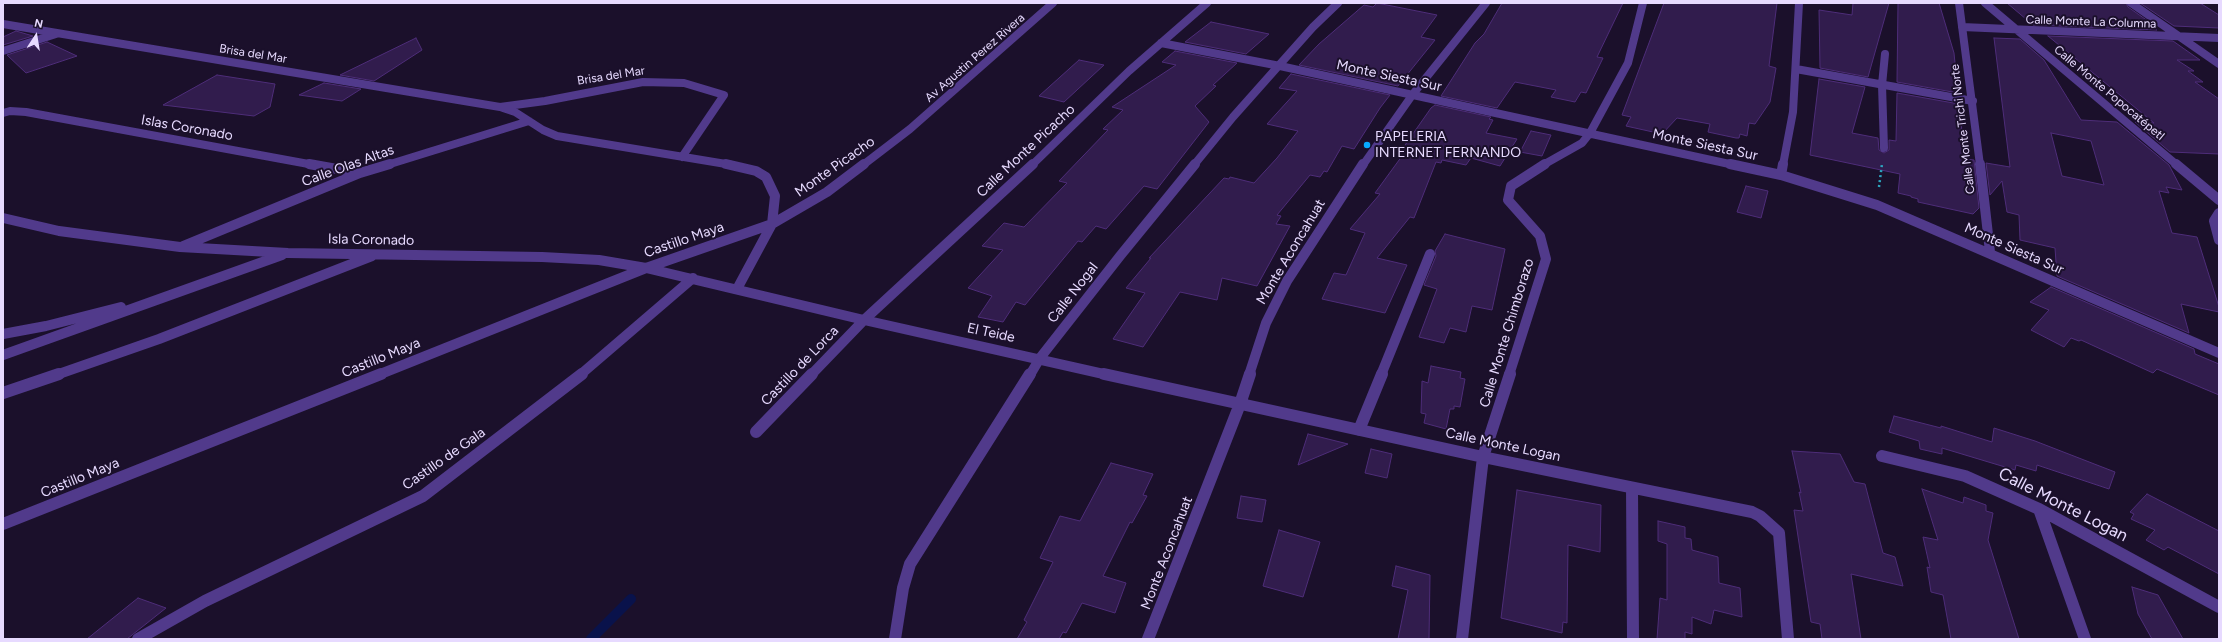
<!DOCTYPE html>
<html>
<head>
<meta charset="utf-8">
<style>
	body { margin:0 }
	#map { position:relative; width:2222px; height:642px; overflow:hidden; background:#1b102b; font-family:Figtree,sans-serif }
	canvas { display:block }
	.frame { position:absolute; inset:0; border:4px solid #e7daff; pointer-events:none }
	.north { position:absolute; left:16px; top:16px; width:40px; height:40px; -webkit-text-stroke:3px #1b102b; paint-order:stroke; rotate:12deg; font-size:11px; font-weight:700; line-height:16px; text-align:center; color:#e7daff }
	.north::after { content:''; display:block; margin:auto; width:14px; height:18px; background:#e7daff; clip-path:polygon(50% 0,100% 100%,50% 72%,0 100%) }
</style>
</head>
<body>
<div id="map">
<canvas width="2222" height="642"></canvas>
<div class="frame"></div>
<div class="north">N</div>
</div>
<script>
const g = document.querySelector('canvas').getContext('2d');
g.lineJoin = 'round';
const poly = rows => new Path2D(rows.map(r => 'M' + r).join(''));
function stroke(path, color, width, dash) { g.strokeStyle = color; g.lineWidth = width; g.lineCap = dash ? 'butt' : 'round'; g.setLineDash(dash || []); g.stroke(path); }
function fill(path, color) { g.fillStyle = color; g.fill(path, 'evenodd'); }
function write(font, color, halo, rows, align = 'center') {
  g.font = font + ' Figtree,sans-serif'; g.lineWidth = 4; g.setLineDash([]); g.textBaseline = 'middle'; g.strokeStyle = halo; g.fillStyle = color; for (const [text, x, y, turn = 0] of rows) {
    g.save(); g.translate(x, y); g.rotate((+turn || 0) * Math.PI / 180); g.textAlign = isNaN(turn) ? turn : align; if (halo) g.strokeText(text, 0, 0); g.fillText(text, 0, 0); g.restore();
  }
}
stroke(poly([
	[591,639,631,599]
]), '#09124b', 10);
const building = poly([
	[1377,3,1437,15,1421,37,1435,40,1398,86,1299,65,1319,44,1364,5,1373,7,1377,3],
	[1502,3,1623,3,1597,57,1603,58,1586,93,1581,92,1575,102,1551,97,1556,90,1515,82,1497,108,1441,96,1475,43,1484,34,1502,3],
	[1664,3,1777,3,1769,66,1776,68,1770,102,1755,124,1749,123,1747,136,1740,134,1739,138,1736,138,1708,132,1710,124,1677,118,1662,134,1626,126,1631,117,1622,115,1664,3],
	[1853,3,1889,3,1868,77,1820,68,1819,10,1852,15,1853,3],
	[1898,3,1939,3,1954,53,1958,93,1897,82,1898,3],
	[2007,3,2126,3,2128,7,2155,26,2151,26,2157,30,2033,25,2007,3],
	[2140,3,2200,3,2219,15,2219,28,2174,26,2140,3],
	[1211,22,1269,34,1246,54,1185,42,1211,22],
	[16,31,33,36,3,45,3,37,16,31],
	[2048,36,2173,41,2200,60,2177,60,2194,71,2188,71,2203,82,2195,82,2219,99,2219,154,2170,152,2135,122,2154,123,2048,36],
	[416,38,422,50,374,81,340,75,416,38],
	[1994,38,2020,39,2044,60,2081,120,2117,122,2169,165,2182,190,2166,187,2169,193,2159,191,2172,233,2197,237,2219,307,2219,312,2181,304,2189,333,2057,276,2055,248,2020,240,2019,215,2007,212,2002,181,1990,195,1986,163,2010,167,1994,38],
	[2051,133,2091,141,2104,185,2062,176,2051,133],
	[47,42,77,56,26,73,7,55,47,42],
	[1175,51,1237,63,1213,85,1216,86,1195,106,1209,122,1157,189,1144,186,1106,229,1096,226,1082,242,1078,241,1025,305,1016,302,1003,322,978,317,992,296,968,288,1003,250,982,246,1004,223,1024,227,1067,183,1059,181,1108,130,1103,129,1123,110,1112,107,1176,65,1162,62,1175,51],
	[1079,60,1104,65,1064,102,1039,96,1079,60],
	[1291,74,1390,95,1380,108,1354,149,1342,146,1327,172,1324,171,1320,177,1310,175,1277,215,1281,216,1276,224,1290,226,1257,286,1222,278,1217,300,1180,292,1143,347,1113,339,1145,293,1126,288,1151,258,1149,258,1224,178,1229,179,1230,177,1254,183,1277,158,1298,131,1267,124,1297,91,1279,88,1291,74],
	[217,75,275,84,270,107,254,116,163,105,217,75],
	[1819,79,1865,87,1852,133,1878,138,1879,150,1884,153,1889,150,1889,140,1896,141,1897,93,1959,104,1965,159,1974,160,1979,208,1973,214,1918,202,1918,199,1911,197,1911,196,1898,193,1900,174,1810,155,1819,79],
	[324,83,361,89,342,101,299,95,324,83],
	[1435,105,1491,117,1489,119,1493,120,1486,133,1517,139,1500,166,1471,158,1466,165,1442,160,1441,163,1436,162,1414,218,1410,217,1377,258,1407,265,1385,313,1322,299,1334,273,1346,275,1365,233,1350,229,1380,194,1375,193,1402,156,1400,155,1405,149,1403,148,1431,108,1435,105],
	[1531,131,1551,135,1542,156,1520,152,1531,131],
	[1746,186,1768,191,1761,218,1737,212,1746,186],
	[1445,234,1505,249,1492,310,1472,306,1466,332,1450,328,1444,343,1419,337,1437,289,1424,285,1436,256,1435,251,1445,234],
	[2051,287,2194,349,2195,354,2219,364,2219,395,2157,369,2153,373,2081,340,2079,341,2071,338,2064,347,2031,330,2049,310,2030,302,2051,287],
	[1431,366,1461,372,1460,378,1465,379,1460,407,1454,406,1454,409,1450,409,1446,429,1424,423,1426,414,1421,413,1422,381,1428,383,1431,366],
	[1894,416,1941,428,1941,426,1992,442,1994,428,2035,441,2115,472,2109,489,2037,465,2036,471,2016,465,2015,470,1942,448,1942,454,1920,449,1919,441,1889,432,1894,416],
	[1308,434,1348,444,1298,465,1308,434],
	[1371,449,1392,454,1387,478,1365,473,1371,449],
	[1792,451,1840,454,1854,482,1865,484,1883,553,1895,557,1903,586,1851,574,1861,639,1822,639,1820,624,1811,622,1794,510,1803,511,1799,492,1801,493,1792,451],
	[1111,463,1153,474,1143,495,1147,496,1132,523,1130,522,1103,576,1126,583,1115,613,1082,603,1066,633,1063,632,1059,639,1017,639,1027,622,1024,620,1053,562,1040,558,1060,516,1080,521,1111,463],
	[1922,489,1963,503,1964,497,1986,505,1986,511,1993,513,1988,540,2019,639,1951,639,1943,595,1931,592,1927,567,1930,568,1923,537,1938,540,1922,489],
	[1517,490,1601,505,1600,552,1568,545,1567,623,1563,622,1562,633,1501,618,1517,490],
	[2147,494,2219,531,2219,574,2168,547,2164,550,2146,540,2155,530,2131,519,2134,514,2130,512,2147,494],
	[1241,496,1266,500,1262,522,1237,518,1241,496],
	[1658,521,1685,527,1685,538,1691,539,1692,550,1718,557,1719,583,1740,588,1742,617,1714,610,1711,624,1692,617,1692,634,1685,632,1685,639,1657,639,1660,598,1667,600,1667,544,1658,541,1658,521],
	[1279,530,1320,542,1303,597,1263,586,1279,530],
	[1396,566,1430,575,1429,639,1398,639,1408,590,1392,586,1396,566],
	[2132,587,2158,595,2183,639,2152,639,2138,614,2132,587],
	[138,598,166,608,127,639,87,639,138,598]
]);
fill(building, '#311c4d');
stroke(building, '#4e2d79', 1);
stroke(poly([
	[1879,187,1882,164]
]), '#2da6c0', 2.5, [2, 3]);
stroke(poly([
	[1959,3,1980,165],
	[1985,3,2177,165],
	[2131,3,2219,64],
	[3,24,500,107,545,101,643,82,684,83,724,95,682,157],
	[1962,27,2219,38],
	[1161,43,1280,66,1734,165],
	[3,51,56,34],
	[1796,69,1973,101],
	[503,108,515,112,543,130,557,136,732,165],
	[3,113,10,111,26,112,314,165],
	[1884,148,1882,85,1885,54],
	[387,165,529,121],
	[863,165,910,129,1053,3],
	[1032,165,1129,71,1207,3],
	[1194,165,1233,117,1313,27,1338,3],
	[1363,165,1413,94,1486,3],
	[1543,165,1582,143,1590,133,1628,63,1643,3],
	[1783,165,1793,112,1799,3]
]), '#513a8b', 8);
stroke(poly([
	[309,164,359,173],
	[726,164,756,171,766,177,775,196,772,224,737,289],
	[1730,164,1781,175,1877,205,2219,353],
	[1980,164,1990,252],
	[2176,164,2219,200],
	[1781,175,1783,164],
	[2219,213,2214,221,2219,240],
	[3,218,59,231,180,247,288,253,542,257,599,260,646,268,864,320,1108,375],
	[183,246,360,173,390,164],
	[3,334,46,326,121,307],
	[3,355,282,255],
	[56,375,159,339,372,256],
	[378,375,646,268,772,224,827,192,864,164],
	[580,375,693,278],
	[811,375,864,320,1033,164],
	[1030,375,1040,358,1120,256,1195,164],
	[1249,375,1266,323,1287,281,1363,164],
	[1381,375,1430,254],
	[1509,375,1546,259,1540,236,1508,200,1511,186,1545,164]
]), '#513a8b', 10);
stroke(poly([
	[1104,374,1483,457,1752,512,1760,516,1779,533,1788,639],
	[3,393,59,374],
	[1359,430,1382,374],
	[756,432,812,374],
	[1882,456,1965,476,2039,509,2219,607],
	[1632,488,1633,639],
	[2039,509,2085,639],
	[3,524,381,374],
	[138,639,205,601,423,496,582,374],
	[895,639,903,588,910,564,1030,374],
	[1148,639,1240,404,1250,374],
	[1462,639,1483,457,1510,374]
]), '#513a8b', 12);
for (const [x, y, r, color] of [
	[1367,145,4,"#06abff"]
]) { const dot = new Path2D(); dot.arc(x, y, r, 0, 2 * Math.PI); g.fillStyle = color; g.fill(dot); stroke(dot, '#1b102b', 1.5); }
write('12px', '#e7daff', '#1b102b', [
	["Calle Monte La Columna",2091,22,2],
	["Brisa del Mar",253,54,9],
	["Av Agustin Perez Rivera",975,58,-41],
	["Brisa del Mar",611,76,-9],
	["Calle Monte Popocatépetl",2109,93,40],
	["Calle Monte Trichi Norte",1963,129,-97]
]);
write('14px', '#e7daff', '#1b102b', [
	["Monte Siesta Sur",1389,76,12],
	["Islas Coronado",187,128,10],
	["Monte Siesta Sur",1705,145,12],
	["Calle Monte Picacho",1026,151,-43],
	["Calle Olas Altas",348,166,-20],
	["Monte Picacho",835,167,-35],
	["Isla Coronado",371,240,1],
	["Castillo Maya",684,240,-19],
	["Monte Siesta Sur",2014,249,24],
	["Monte Aconcahuat",1291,252,-59],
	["Calle Nogal",1073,293,-52],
	["El Teide",991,333,12],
	["Calle Monte Chimborazo",1507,333,-73],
	["Castillo Maya",381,358,-22],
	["Castillo de Lorca",800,366,-46],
	["Calle Monte Logan",1503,445,12],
	["Castillo de Gala",444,459,-35],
	["Castillo Maya",80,478,-22],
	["Monte Aconcahuat",1167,553,-69]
]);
write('14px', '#e7daff', '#1b102b', [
	["PAPELERIA",1375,137],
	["INTERNET FERNANDO",1375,153]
], 'left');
write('17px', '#e7daff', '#1b102b', [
	["Calle Monte Logan",2063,505,27]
]);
</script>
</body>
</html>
